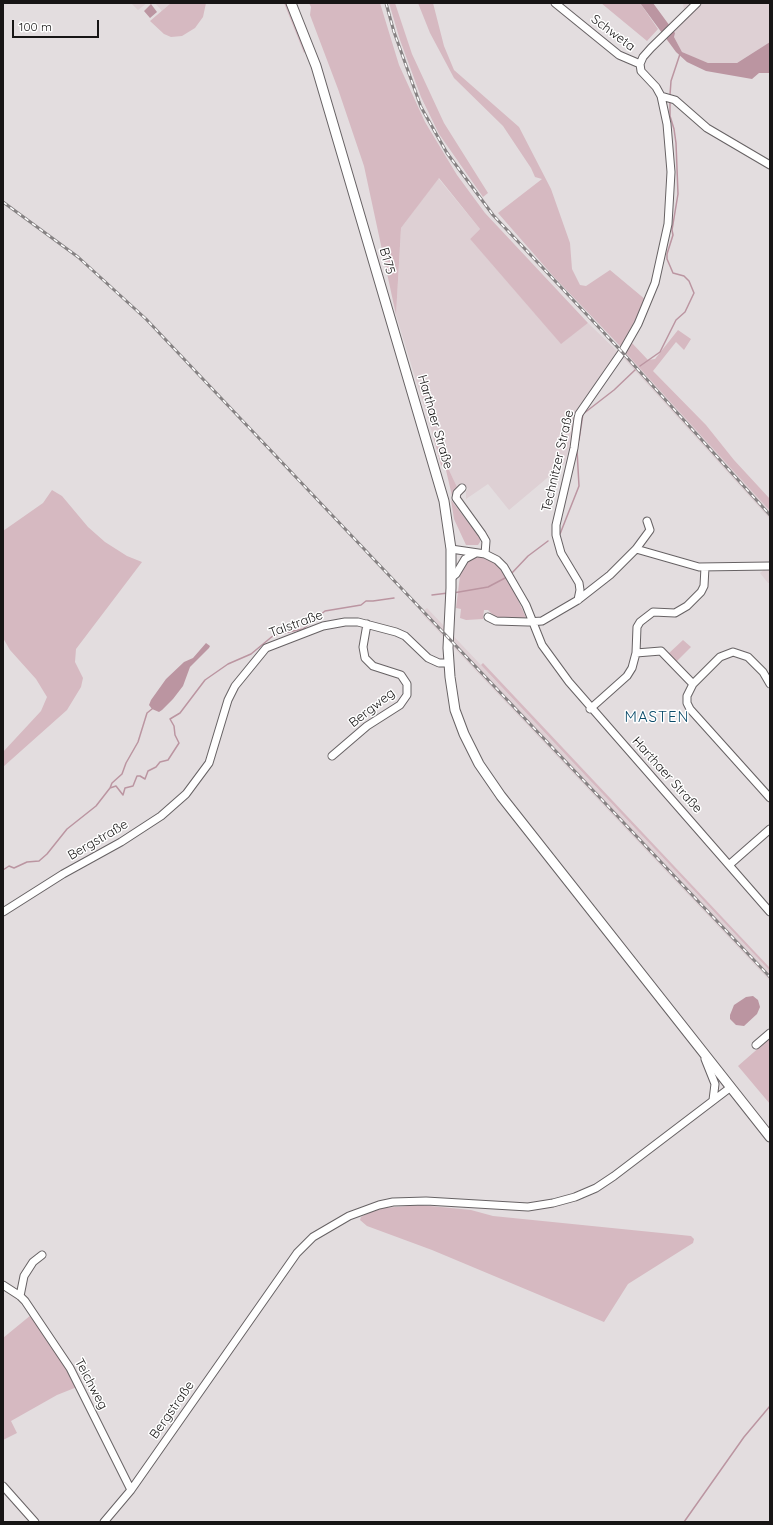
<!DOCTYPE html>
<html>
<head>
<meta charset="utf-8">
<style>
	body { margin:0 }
	#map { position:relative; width:773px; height:1525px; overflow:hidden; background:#e3dddf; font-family:Quicksand,sans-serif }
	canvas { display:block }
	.frame { position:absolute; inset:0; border:4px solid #171515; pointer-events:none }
	.scale { position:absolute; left:12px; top:20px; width:87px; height:18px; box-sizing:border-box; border:2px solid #171515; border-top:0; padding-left:5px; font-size:12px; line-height:14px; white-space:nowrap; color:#171515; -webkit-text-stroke:3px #fff; paint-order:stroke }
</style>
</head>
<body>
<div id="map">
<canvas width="773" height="1525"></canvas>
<div class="frame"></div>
<div class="scale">100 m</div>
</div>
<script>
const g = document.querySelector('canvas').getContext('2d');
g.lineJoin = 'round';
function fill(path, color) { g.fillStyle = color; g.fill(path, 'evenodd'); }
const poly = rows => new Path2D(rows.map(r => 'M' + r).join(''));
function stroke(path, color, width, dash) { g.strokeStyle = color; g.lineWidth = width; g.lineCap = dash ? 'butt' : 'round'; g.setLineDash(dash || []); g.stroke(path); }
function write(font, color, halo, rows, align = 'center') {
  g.font = font + ' Quicksand,sans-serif'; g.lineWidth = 3; g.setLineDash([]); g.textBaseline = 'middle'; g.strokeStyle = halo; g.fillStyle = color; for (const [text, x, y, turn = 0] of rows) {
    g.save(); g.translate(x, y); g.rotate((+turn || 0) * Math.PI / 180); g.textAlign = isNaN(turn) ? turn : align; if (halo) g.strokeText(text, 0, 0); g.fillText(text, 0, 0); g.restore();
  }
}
fill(poly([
	[131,3,147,3,138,10],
	[155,3,171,3,162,11],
	[683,3,770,3,770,42,737,63,708,63,695,58,682,52,674,37,675,33,668,24,684,10],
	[438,178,480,229,470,239,561,343,588,323,618,352,621,347,752,491,770,511,770,519,618,352,574,428,565,463,509,510,488,484,466,499,466,491,468,489,463,483,457,487,433,436,396,315,401,228],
	[766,568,770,568,770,583,768,583,760,573],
	[427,608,770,971,770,981,421,613]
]), '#ded0d4');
fill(poly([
	[171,3,206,3,203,17,195,28,182,36,171,37,164,34,150,21],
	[284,3,287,3,306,51,304,53],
	[309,3,380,3,399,65,425,122,457,175,485,213,588,323,561,344,470,239,480,229,439,178,401,228,396,315,364,166,338,89,310,15,311,7],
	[389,3,395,3,412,54,444,123,488,193,483,197,439,134,421,97,400,40],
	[418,3,433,3,444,46,454,70,519,127,551,189,570,243,572,269,580,285,586,286,610,270,646,300,621,347,554,277,498,213,542,179,535,177,531,168,503,126,454,78,430,33],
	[601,3,640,3,658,29,647,41],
	[678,330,691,339,684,350,676,342,653,371,706,425,734,460,770,499,770,511,625,352,631,342,648,360,655,359],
	[433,436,457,487,453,491,452,496,446,470,441,465],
	[52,490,62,496,88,527,105,542,127,556,142,562,76,649,75,662,83,678,81,687,67,710,3,767,3,752,41,711,47,697,36,679,10,650,3,638,3,531,43,503],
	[451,500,480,538,480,542,478,545,466,545,454,519],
	[477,556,490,559,499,566,511,584,527,620,497,619,488,610,484,610,483,619,466,620,460,618,461,609,456,608,461,568,467,560],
	[683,640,691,647,675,663,667,655],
	[483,663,770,968,770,971,481,665],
	[770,1038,770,1104,738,1066],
	[420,1205,471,1210,493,1216,691,1236,694,1239,693,1243,628,1284,604,1322,432,1250,367,1226,360,1220,361,1217,370,1212,384,1208],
	[31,1315,71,1375,77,1387,57,1395,11,1421,17,1433,3,1440,3,1338]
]), '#d6b9c1');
fill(poly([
	[640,3,653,3,675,33,674,37,682,52,708,63,737,63,770,42,770,73,759,73,752,79,706,71,687,62,676,52],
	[151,4,157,12,150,18,144,11],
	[206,643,210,646,209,648,190,667,183,686,173,699,162,710,159,712,152,709,149,705,151,700,166,679,184,662,193,658],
	[753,996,758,1000,760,1007,757,1014,744,1026,736,1025,730,1019,730,1015,734,1005,746,997]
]), '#bb95a1');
stroke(poly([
	[670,95,671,81,680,54],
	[640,366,660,352,676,320,685,312,694,293,689,281,684,276,673,273,667,259,667,254,673,235,672,230,678,194,676,143,674,129,670,116,670,101],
	[579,440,583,414,614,390,635,370],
	[560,534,579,486,577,450],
	[511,574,528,556,548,541],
	[453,593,488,587,507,577],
	[432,595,448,593],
	[110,788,112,783,122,774,126,763,138,742,147,713,152,709],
	[3,870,9,866,14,868,27,862,39,861,47,854,67,829,96,806,110,788,116,786,123,795,125,788,133,786,137,776,140,776,145,779,148,771,156,767,160,762,168,760,179,743,175,735,174,726,170,719,180,713,205,680,228,664,251,654,274,635,303,629,325,611,361,605,366,601,373,601,394,598],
	[684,1522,744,1437,770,1406]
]), '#bb95a1', 1.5);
const minor = poly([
	[555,3,619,55,640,64],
	[661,96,675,100,707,128,770,165],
	[462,488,457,493,456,498,482,534,486,541,485,554],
	[451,549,485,554,497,560,504,567,526,605,542,645,569,682,770,912],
	[636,549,699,567,770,566],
	[451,578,456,574,465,559,476,553],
	[578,600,580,590,579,583,561,553,556,535,556,525,574,448,578,418,579,414,622,352,638,324,655,283,668,224,671,172,667,124,661,96,656,87,641,71,640,64,643,57,651,48,697,3],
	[488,617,496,621,528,622,542,621,578,600,610,575,636,549,650,530,647,521],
	[636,653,661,651,693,684,687,696,687,703,690,709,770,798],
	[693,684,720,657,733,652,748,657,763,672,770,684],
	[590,709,627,676,632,668,636,653,637,627,640,622,653,612,675,613,687,606,701,592,704,586,705,567],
	[332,756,367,726,400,705,407,695,407,684,401,675,373,666,365,658,363,647,367,624],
	[729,865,770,829],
	[3,912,63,874,121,842,161,816,186,794,209,763,228,700,235,686,266,648,323,626,345,622,358,622,396,632,405,636,428,658,439,663,449,663],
	[756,1045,770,1033],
	[705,1059,715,1084,713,1100],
	[3,1285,20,1296,25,1301,70,1368,131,1490],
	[20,1296,24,1276,33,1262,42,1255],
	[3,1486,35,1522],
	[104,1522,131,1490,297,1253,313,1237,349,1216,379,1205,393,1202,426,1201,528,1207,553,1203,575,1197,596,1188,614,1176,731,1087]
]);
const major = poly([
	[291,3,316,66,444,501,451,549,451,588,448,648,450,677,455,710,464,734,479,764,501,796,770,1137]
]);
stroke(minor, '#676264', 9);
stroke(major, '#676264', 11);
stroke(minor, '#fff', 7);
stroke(major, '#fff', 9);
const rail = poly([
	[386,3,394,32,421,107,447,153,493,215,622,352,770,515],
	[3,202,78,257,146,319,770,977]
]);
stroke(rail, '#868283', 3);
stroke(rail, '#fff', 1.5, [4.5]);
write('13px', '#171515', '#fff', [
	["Schweta",613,33,37],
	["B175",387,261,74],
	["Harthaer Straße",435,422,74],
	["Technitzer Straße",558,461,-77],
	["Talstraße",296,624,-20],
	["Bergweg",372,708,-38],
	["Harthaer Straße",667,775,48],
	["Bergstraße",98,840,-30],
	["Teichweg",91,1384,62],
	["Bergstraße",172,1410,-55]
]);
g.letterSpacing = '1px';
write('15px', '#0c4c6b', '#fff', [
	["MASTEN",657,717]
]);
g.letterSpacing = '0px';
</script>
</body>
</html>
